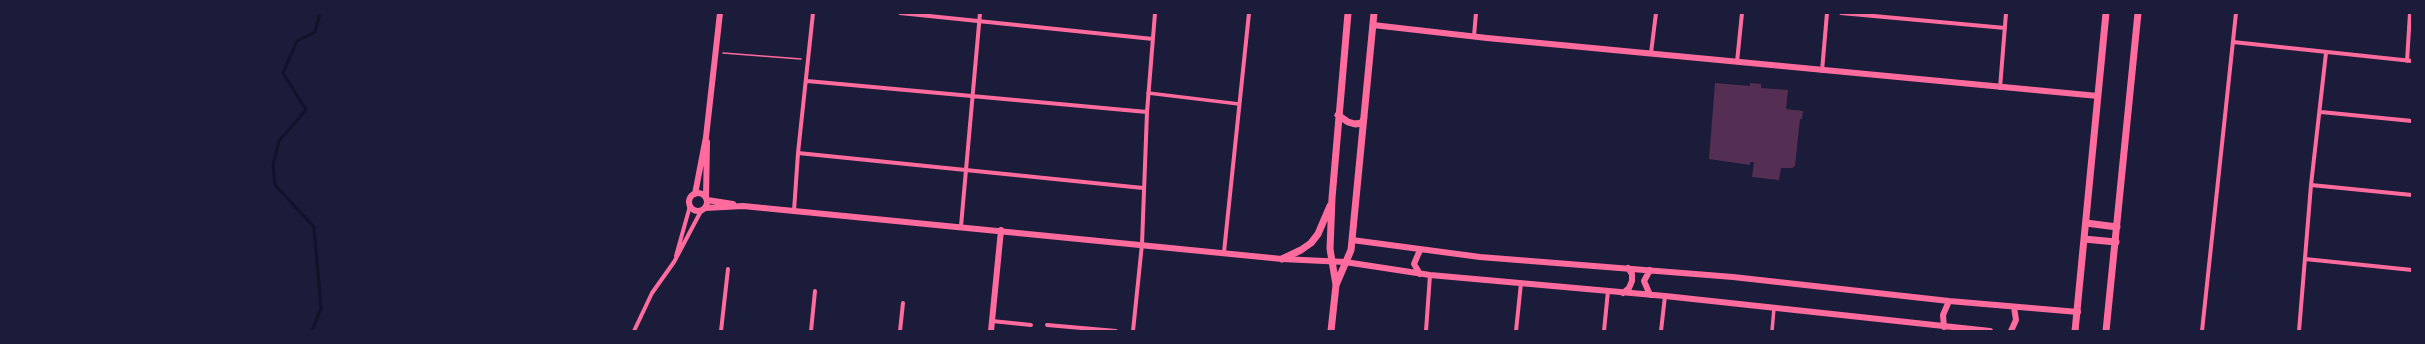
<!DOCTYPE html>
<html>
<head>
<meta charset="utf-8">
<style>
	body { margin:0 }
	#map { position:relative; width:2425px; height:344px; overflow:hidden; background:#1b1b3a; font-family:Arial,sans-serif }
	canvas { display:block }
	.frame { position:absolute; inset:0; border:14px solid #1b1b3a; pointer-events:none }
</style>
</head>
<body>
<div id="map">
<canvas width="2425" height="344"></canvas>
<div class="frame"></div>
</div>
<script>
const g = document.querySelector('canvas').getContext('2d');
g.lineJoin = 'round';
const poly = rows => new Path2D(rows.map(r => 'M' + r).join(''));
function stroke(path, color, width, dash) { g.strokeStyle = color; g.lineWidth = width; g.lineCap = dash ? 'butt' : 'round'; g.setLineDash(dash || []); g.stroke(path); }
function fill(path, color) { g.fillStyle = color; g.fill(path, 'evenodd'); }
stroke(poly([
	[312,331,321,308,314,227,275,185,273,165,279,141,306,110,283,73,297,41,315,32,320,13]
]), '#12122b', 3);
fill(poly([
	[1715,83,1750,86,1750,83,1761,84,1761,88,1788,90,1786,109,1803,111,1802,119,1800,119,1795,166,1792,168,1781,168,1779,180,1752,177,1754,162,1750,162,1750,165,1709,159]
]), '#542f53');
stroke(poly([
	[723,53,801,59]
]), '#ff6b9d', 1.5);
stroke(poly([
	[1148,93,1239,104],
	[1772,331,1774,308]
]), '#ff6b9d', 3.5);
stroke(poly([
	[900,13,1153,39],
	[1841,13,2005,28],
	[1474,36,1476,13],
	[2233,42,2412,61],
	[1651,53,1656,13],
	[2407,61,2410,13],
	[1737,62,1742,13],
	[1822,71,1827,13],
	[807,81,1147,112],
	[2000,88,2006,13],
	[2321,112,2412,121],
	[798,153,1143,188],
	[2311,185,2412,195],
	[794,211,798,153,813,13],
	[961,226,980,13],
	[1224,252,1249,13],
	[676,256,690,206],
	[2305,259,2412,270],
	[992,321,1031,325],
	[1047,325,1116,331],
	[634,331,652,293,674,262,701,211],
	[721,331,728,269],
	[811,331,815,291],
	[900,331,903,303],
	[1133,331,1142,244,1147,112,1155,13],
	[1426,331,1430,275],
	[1516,331,1521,283],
	[1604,331,1608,291],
	[1661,331,1665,296],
	[2202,331,2236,13],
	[2299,331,2311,185,2326,53]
]), '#ff6b9d', 4);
stroke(poly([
	[1373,25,1487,38,2098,96],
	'689 202a9 9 0 1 1 18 0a9 9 0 1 1-18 0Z',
	[695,194,706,137,720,13],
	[706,198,707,142],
	[707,200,733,204],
	[705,208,743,206,1282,259,1345,262,1430,275,1665,296,1990,331],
	[1352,240,1480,257,1733,277,1949,301,2078,312],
	[1420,250,1414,264,1420,274],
	[1650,270,1644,281,1650,295],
	[1623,293,1629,288,1632,281,1632,274,1628,268],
	[1944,327,1943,315,1949,301],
	[991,331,1001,230],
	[2011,331,2016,320,2014,307]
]), '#ff6b9d', 6);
stroke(poly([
	[1338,115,1348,122,1355,124,1362,123,1364,118],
	[2086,223,2117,227],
	[2084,239,2116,242],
	[1282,259,1301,250,1311,243,1318,234,1330,206],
	[1336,285,1330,249,1332,198,1348,13],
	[1331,331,1336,285,1351,250,1374,13],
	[2075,331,2106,13],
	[2106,331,2138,13]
]), '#ff6b9d', 7);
</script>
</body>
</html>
